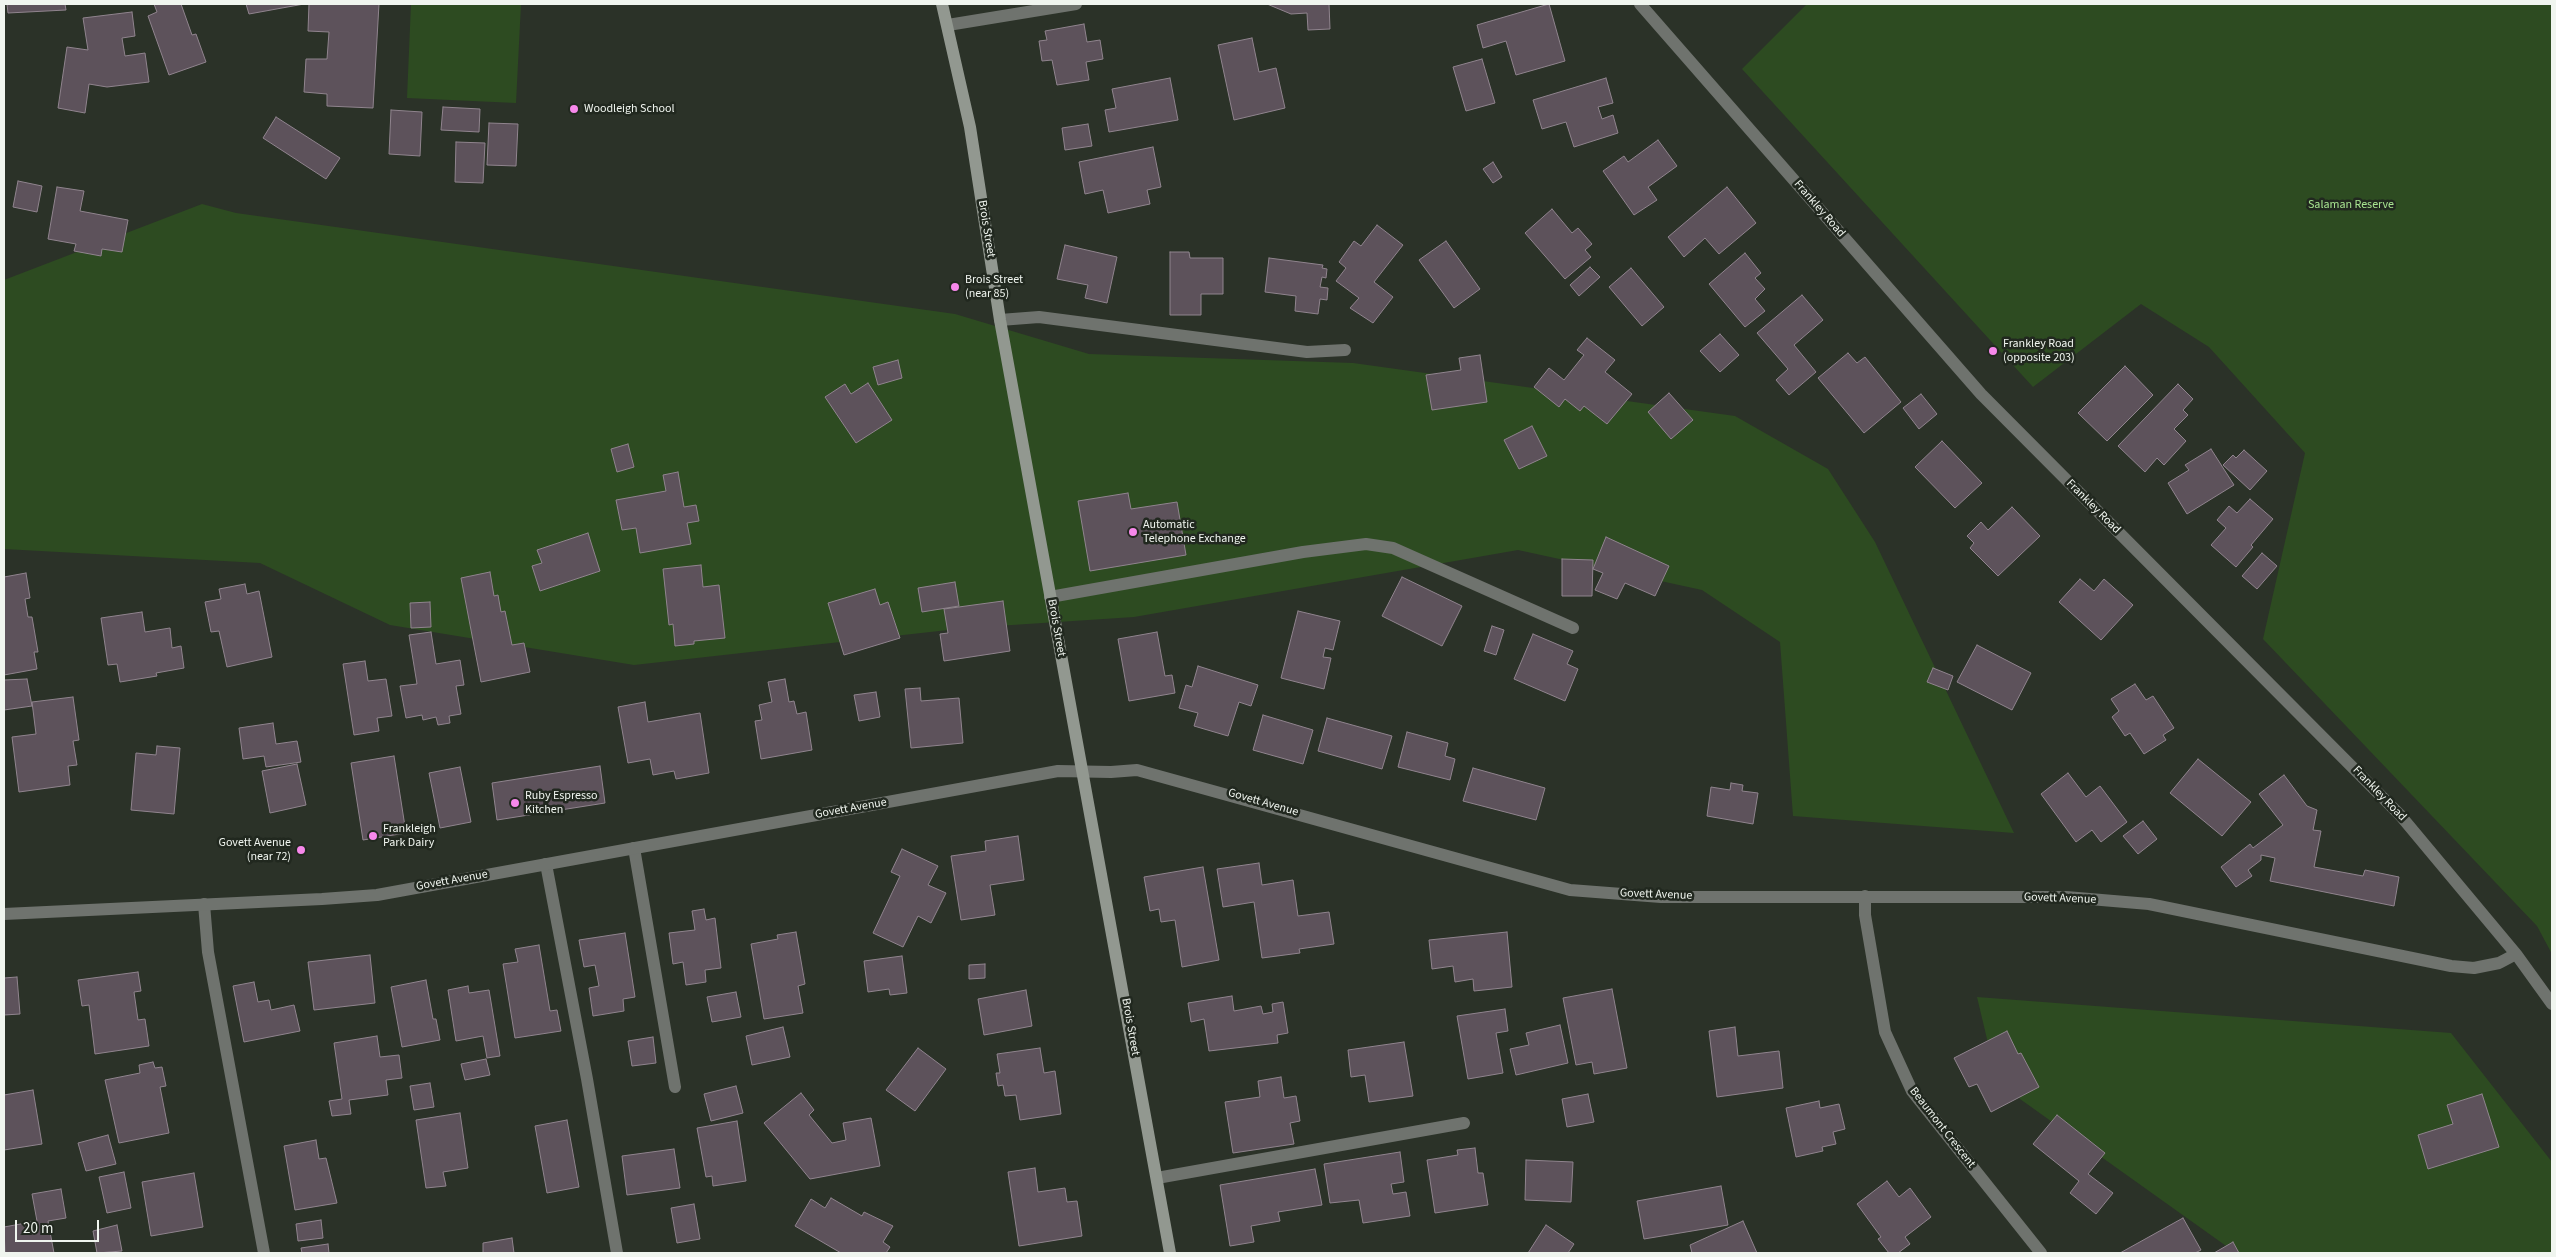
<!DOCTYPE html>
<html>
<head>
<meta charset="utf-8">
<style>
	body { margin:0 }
	#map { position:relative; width:2556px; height:1257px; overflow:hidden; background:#2b3228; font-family:"Source Sans 3",sans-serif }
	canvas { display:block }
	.frame { position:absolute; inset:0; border:5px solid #f0f5ef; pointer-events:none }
	.scale { position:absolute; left:15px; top:1220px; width:84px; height:22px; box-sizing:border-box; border:2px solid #f0f5ef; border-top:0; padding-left:6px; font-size:15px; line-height:18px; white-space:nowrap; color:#f0f5ef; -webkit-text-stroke:4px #21281f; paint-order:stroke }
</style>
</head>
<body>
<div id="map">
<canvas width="2556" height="1257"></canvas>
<div class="frame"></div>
<div class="scale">20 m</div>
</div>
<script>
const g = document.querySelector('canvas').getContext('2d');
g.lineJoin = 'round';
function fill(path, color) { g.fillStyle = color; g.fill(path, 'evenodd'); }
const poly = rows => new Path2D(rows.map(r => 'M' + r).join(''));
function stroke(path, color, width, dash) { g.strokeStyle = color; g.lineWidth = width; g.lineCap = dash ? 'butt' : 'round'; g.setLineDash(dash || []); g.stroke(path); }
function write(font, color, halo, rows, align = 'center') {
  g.font = font + ' "Source Sans 3",sans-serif'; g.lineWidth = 5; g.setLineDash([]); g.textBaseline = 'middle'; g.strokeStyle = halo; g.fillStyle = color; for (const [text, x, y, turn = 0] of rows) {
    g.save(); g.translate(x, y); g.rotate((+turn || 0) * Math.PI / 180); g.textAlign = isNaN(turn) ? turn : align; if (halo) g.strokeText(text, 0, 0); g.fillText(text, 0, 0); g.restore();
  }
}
fill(poly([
	[411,4,521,4,516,103,407,98],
	[1807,4,2552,4,2552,954,2537,926,2263,639,2305,453,2209,347,2141,304,2033,387,1742,69],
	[202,204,236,213,955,314,1089,354,1353,363,1735,416,1828,469,1875,542,2014,833,1793,816,1780,642,1702,590,1518,550,1134,617,966,628,634,665,390,625,260,563,4,549,4,280],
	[1977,997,2451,1033,2552,1162,2552,1253,2236,1253,2020,1099,1987,1039]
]), '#2d4b21');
const building = poly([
	[7,4,65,4,66,10,8,13,7,4],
	[154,4,181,4,192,35,196,34,206,62,169,75,148,16,157,12,154,4],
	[246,4,304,4,249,14,246,4],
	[309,4,379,4,373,108,327,106,327,94,304,92,306,59,327,59,329,32,308,31,309,4],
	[1267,4,1329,4,1330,29,1308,30,1307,13,1291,14,1267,4],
	[1549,4,1565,61,1516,75,1506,41,1483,48,1477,25,1549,4],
	[132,12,135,36,122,38,125,56,145,53,149,82,107,87,89,84,85,113,58,108,67,47,88,50,83,18,132,12],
	[1084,24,1087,42,1100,40,1103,59,1086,62,1089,80,1057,85,1052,60,1042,61,1039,41,1047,40,1045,31,1084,24],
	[1252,38,1259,72,1276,68,1285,108,1234,120,1218,45,1252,38],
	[1482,59,1495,103,1466,111,1453,67,1482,59],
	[1170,78,1178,120,1109,132,1105,110,1116,108,1112,89,1170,78],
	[1606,78,1613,103,1598,107,1602,119,1613,115,1618,133,1574,147,1566,122,1542,129,1533,100,1606,78],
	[443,107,480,109,479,132,441,130,443,107],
	[391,110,422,112,420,156,389,154,391,110],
	[276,117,340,158,326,179,263,138,276,117],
	[489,123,518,124,516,166,487,165,489,123],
	[1088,124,1092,146,1065,150,1062,128,1088,124],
	[1658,140,1677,166,1648,187,1657,200,1634,215,1603,171,1624,156,1628,162,1658,140],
	[456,142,485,143,483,183,455,182,456,142],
	[1153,147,1161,187,1147,190,1150,204,1108,213,1103,190,1085,194,1079,162,1153,147],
	[1493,162,1502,177,1493,183,1483,169,1493,162],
	[18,181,42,186,37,212,13,207,18,181],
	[57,187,84,191,80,211,128,220,122,252,102,249,101,256,74,251,76,244,48,239,57,187],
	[1727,187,1756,223,1719,254,1705,238,1684,257,1668,237,1727,187],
	[1552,209,1572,233,1578,228,1592,244,1585,250,1591,257,1565,279,1525,233,1552,209],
	[1377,225,1403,245,1374,282,1393,297,1373,323,1350,308,1359,298,1336,281,1346,268,1339,262,1354,241,1361,246,1377,225],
	[1446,241,1480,289,1454,308,1419,260,1446,241],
	[1065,245,1117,257,1107,303,1085,298,1088,285,1057,279,1065,245],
	[1170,252,1189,252,1190,258,1223,258,1223,294,1201,294,1201,315,1170,315,1170,252],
	[1745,253,1761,273,1755,278,1765,289,1755,299,1765,311,1745,327,1709,284,1745,253],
	[1269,258,1323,265,1322,268,1327,269,1326,278,1322,277,1320,287,1328,288,1327,300,1320,299,1318,314,1295,311,1296,296,1265,292,1269,258],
	[1590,267,1600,277,1579,296,1570,285,1590,267],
	[1631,268,1664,307,1642,326,1609,287,1631,268],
	[1802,295,1823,320,1794,345,1816,372,1789,395,1776,380,1788,369,1757,333,1802,295],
	[1720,334,1739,355,1720,372,1700,351,1720,334],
	[1587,338,1615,360,1605,372,1632,394,1607,424,1584,406,1580,411,1565,399,1559,407,1534,387,1549,368,1564,380,1584,355,1577,350,1587,338],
	[1848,353,1857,363,1865,357,1901,402,1864,433,1818,378,1848,353],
	[1480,355,1487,402,1432,410,1426,375,1461,370,1459,358,1480,355],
	[898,360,902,378,878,385,873,367,898,360],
	[2125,366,2153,395,2107,441,2078,413,2125,366],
	[868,383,892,420,856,443,825,397,845,384,851,394,868,383],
	[2178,384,2193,399,2183,410,2188,415,2174,429,2186,441,2164,465,2157,458,2145,472,2118,446,2178,384],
	[1669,393,1693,420,1671,439,1648,412,1669,393],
	[1921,394,1937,414,1919,429,1903,408,1921,394],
	[1532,426,1547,456,1519,469,1504,440,1532,426],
	[1942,441,1982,483,1955,508,1915,467,1942,441],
	[628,444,634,467,617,472,611,449,628,444],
	[2211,449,2234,485,2187,514,2168,483,2189,470,2185,465,2211,449],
	[2244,450,2267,471,2250,490,2223,465,2233,455,2236,458,2244,450],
	[678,472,684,507,696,505,699,521,687,523,691,544,640,553,636,528,622,530,616,500,666,491,663,475,678,472],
	[1128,493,1131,509,1177,502,1186,555,1090,571,1078,501,1128,493],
	[2250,499,2273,519,2251,545,2253,547,2236,567,2211,545,2226,528,2217,520,2229,506,2237,513,2250,499],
	[2012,507,2040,536,1998,576,1970,548,1974,543,1967,536,1981,522,1988,530,2012,507],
	[588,533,600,571,540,591,532,566,542,563,537,550,588,533],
	[1606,537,1669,566,1655,596,1625,583,1617,599,1595,590,1603,573,1593,569,1606,537],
	[2262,553,2277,566,2257,589,2242,576,2262,553],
	[1562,559,1593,560,1592,596,1562,596,1562,559],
	[701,565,703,587,719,585,725,638,694,641,694,644,675,646,673,624,669,625,663,569,701,565],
	[490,572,494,596,498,595,501,612,505,611,512,645,524,643,530,672,481,682,461,578,490,572],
	[26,573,30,598,25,599,28,617,32,617,38,652,34,652,37,669,4,675,4,577,26,573],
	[1402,577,1462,606,1442,646,1382,616,1402,577],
	[2080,579,2094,591,2104,579,2133,605,2101,640,2059,602,2080,579],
	[955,582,959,606,922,612,918,588,955,582],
	[245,584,247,594,259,591,272,657,227,667,219,631,211,632,205,602,221,599,219,589,245,584],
	[875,589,880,605,888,602,900,638,844,655,828,603,875,589],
	[1003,601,1010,651,944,661,940,634,948,633,944,609,1003,601],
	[430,602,431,627,411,628,410,603,430,602],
	[1298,611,1340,621,1333,650,1325,648,1323,657,1331,658,1324,689,1281,678,1298,611],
	[142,612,145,632,170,628,172,648,181,646,184,668,156,673,157,676,120,682,117,664,108,665,101,618,142,612],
	[1492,626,1504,630,1496,655,1484,651,1492,626],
	[431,632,436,664,460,660,464,685,456,686,461,714,449,716,450,723,438,725,436,717,423,720,422,715,406,718,400,686,417,684,409,635,431,632],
	[1157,632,1165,676,1172,675,1175,693,1129,701,1118,639,1157,632],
	[1533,634,1573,651,1567,664,1578,669,1565,701,1514,679,1533,634],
	[1977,645,2031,673,2012,710,1957,682,1977,645],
	[365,661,368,681,386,679,392,716,377,718,379,731,354,735,343,664,365,661],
	[1198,666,1258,685,1251,706,1239,702,1228,736,1194,726,1198,713,1179,708,1186,685,1192,687,1198,666],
	[1933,668,1953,676,1948,690,1927,682,1933,668],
	[27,679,32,706,4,710,4,680,27,679],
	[785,679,789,702,794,701,797,714,806,712,812,750,761,759,755,721,762,720,759,705,772,702,768,682,785,679],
	[2135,684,2146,700,2153,696,2174,728,2163,735,2166,740,2144,754,2130,733,2125,736,2112,717,2119,711,2111,699,2135,684],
	[920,688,921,701,959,698,963,743,911,748,905,689,920,688],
	[876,692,880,717,859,721,854,695,876,692],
	[73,697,79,740,73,741,77,765,68,766,70,785,19,792,12,737,36,734,32,702,73,697],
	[645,702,648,722,700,713,709,773,676,779,674,771,653,775,650,759,628,763,618,707,645,702],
	[1263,715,1313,730,1303,764,1253,750,1263,715],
	[1327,718,1392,736,1382,769,1318,751,1327,718],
	[273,723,276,744,297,741,301,762,266,767,264,756,243,759,239,728,273,723],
	[1407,732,1448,743,1445,756,1455,759,1450,780,1398,767,1407,732],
	[157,746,180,748,174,814,131,810,136,753,156,755,157,746],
	[394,756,406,833,363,840,351,763,394,756],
	[2198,759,2251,802,2222,836,2170,793,2198,759],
	[297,764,306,805,270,813,262,771,297,764],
	[600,766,605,803,497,820,492,783,600,766],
	[460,767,471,822,440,828,429,773,460,767],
	[1473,768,1545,788,1536,820,1463,801,1473,768],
	[2068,773,2086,797,2100,786,2127,822,2101,842,2092,830,2076,842,2041,794,2068,773],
	[2284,775,2307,806,2317,810,2313,830,2321,831,2314,867,2363,876,2365,870,2399,877,2394,906,2270,881,2275,858,2261,855,2261,860,2248,870,2252,876,2236,887,2221,867,2250,844,2253,848,2283,825,2259,794,2284,775],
	[1731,783,1743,785,1742,791,1758,793,1753,824,1707,816,1711,787,1730,790,1731,783],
	[2143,821,2157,839,2138,854,2123,836,2143,821],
	[1018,836,1024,880,990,885,995,915,961,920,951,856,986,851,985,841,1018,836],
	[902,849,938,866,928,885,946,893,931,923,918,916,903,947,873,933,900,876,891,872,902,849],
	[1259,863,1262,885,1293,880,1298,916,1329,912,1334,944,1299,949,1300,953,1262,958,1254,902,1223,907,1217,869,1259,863],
	[1203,867,1219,960,1182,967,1175,920,1161,922,1159,909,1150,911,1144,877,1203,867],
	[704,909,706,920,715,918,721,968,705,970,706,982,686,985,683,962,673,964,669,933,695,930,692,911,704,909],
	[796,932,805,984,798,986,803,1013,764,1019,751,944,778,939,777,935,796,932],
	[1507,932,1512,987,1474,991,1473,979,1455,982,1453,966,1432,969,1429,940,1507,932],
	[625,933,635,997,623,999,624,1011,593,1016,589,988,599,986,595,965,584,967,579,940,625,933],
	[539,945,550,1011,557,1010,561,1031,515,1038,503,964,518,962,515,949,539,945],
	[370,955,375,1003,314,1010,308,962,370,955],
	[902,956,907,993,890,995,889,989,868,992,864,961,902,956],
	[985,964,985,978,969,979,969,965,985,964],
	[138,972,141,991,134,992,138,1020,145,1019,149,1046,95,1054,89,1005,82,1006,78,980,138,972],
	[17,977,20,1014,4,1015,4,978,17,977],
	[426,980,433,1019,436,1019,440,1040,402,1047,391,987,426,980],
	[254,982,258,1002,269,1000,271,1010,294,1005,300,1031,244,1042,233,986,254,982],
	[468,986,469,993,489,990,500,1056,487,1058,483,1036,456,1041,448,990,468,986],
	[1612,989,1627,1068,1594,1074,1592,1062,1576,1065,1563,998,1612,989],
	[1026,990,1032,1026,984,1035,978,999,1026,990],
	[736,992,741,1017,712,1022,707,997,736,992],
	[1232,996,1234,1011,1261,1006,1263,1014,1273,1012,1272,1004,1283,1002,1288,1033,1277,1035,1278,1043,1209,1051,1204,1019,1191,1022,1188,1003,1232,996],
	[1505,1009,1508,1031,1496,1033,1503,1073,1468,1079,1457,1016,1505,1009],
	[1560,1025,1568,1063,1516,1075,1510,1049,1529,1045,1526,1033,1560,1025],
	[783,1027,790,1057,752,1065,746,1036,783,1027],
	[1735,1027,1738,1056,1779,1051,1783,1088,1717,1097,1709,1031,1735,1027],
	[2007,1031,2018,1054,2021,1053,2039,1087,1991,1112,1977,1084,1969,1087,1954,1058,2007,1031],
	[377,1036,380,1057,399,1055,402,1078,386,1080,388,1095,349,1100,351,1114,332,1116,329,1101,342,1099,334,1043,377,1036],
	[653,1037,656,1063,632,1066,628,1041,653,1037],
	[1404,1042,1413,1096,1369,1102,1365,1075,1351,1077,1348,1050,1404,1042],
	[918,1048,946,1069,915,1111,886,1090,918,1048],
	[1040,1048,1044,1073,1055,1071,1061,1114,1020,1120,1016,1095,1005,1096,1003,1085,998,1086,996,1073,1000,1073,997,1054,1040,1048],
	[486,1059,490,1075,465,1080,461,1064,486,1059],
	[153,1062,155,1068,162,1067,166,1086,160,1087,169,1133,119,1143,105,1080,140,1073,139,1065,153,1062],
	[1281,1077,1284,1098,1296,1096,1300,1121,1290,1123,1294,1144,1233,1153,1225,1102,1260,1097,1258,1081,1281,1077],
	[430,1083,434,1107,414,1110,410,1086,430,1083],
	[736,1086,743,1113,711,1121,704,1094,736,1086],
	[33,1090,42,1144,4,1150,4,1095,33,1090],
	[801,1093,814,1110,809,1115,832,1143,846,1140,843,1123,871,1118,880,1166,810,1179,764,1123,801,1093],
	[1588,1094,1594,1122,1567,1127,1562,1099,1588,1094],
	[2482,1094,2499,1147,2428,1169,2418,1135,2453,1124,2447,1105,2482,1094],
	[1819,1101,1820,1108,1839,1104,1845,1129,1833,1132,1836,1144,1822,1147,1823,1151,1796,1157,1786,1108,1819,1101],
	[460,1113,468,1168,443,1172,446,1186,426,1188,416,1120,460,1113],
	[2057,1115,2105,1153,2088,1174,2113,1193,2096,1214,2070,1193,2079,1181,2033,1144,2057,1115],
	[567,1120,579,1187,547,1193,535,1126,567,1120],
	[737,1121,746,1181,713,1186,712,1176,706,1177,697,1128,737,1121],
	[108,1135,116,1164,86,1171,78,1143,108,1135],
	[316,1140,319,1159,326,1158,337,1203,295,1210,284,1146,316,1140],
	[1475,1148,1478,1173,1483,1173,1488,1205,1435,1213,1427,1160,1458,1155,1457,1150,1475,1148],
	[674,1149,680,1188,627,1195,622,1156,674,1149],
	[1400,1152,1404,1182,1391,1184,1393,1194,1406,1192,1410,1216,1363,1223,1359,1200,1330,1203,1324,1164,1400,1152],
	[1526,1160,1573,1162,1571,1202,1525,1200,1526,1160],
	[1035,1168,1038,1192,1065,1188,1067,1202,1077,1201,1082,1236,1019,1246,1008,1172,1035,1168],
	[1315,1169,1322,1205,1278,1212,1280,1221,1251,1226,1254,1242,1230,1246,1220,1185,1315,1169],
	[124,1172,131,1208,107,1213,99,1177,124,1172],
	[194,1173,203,1227,151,1236,142,1182,194,1173],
	[1887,1181,1899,1197,1910,1188,1931,1217,1905,1237,1910,1244,1898,1253,1889,1253,1878,1239,1881,1237,1857,1204,1887,1181],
	[1721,1186,1728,1225,1644,1239,1637,1201,1721,1186],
	[61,1189,66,1218,48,1221,54,1253,5,1253,4,1227,37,1221,32,1194,61,1189],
	[831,1198,862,1216,864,1212,893,1226,883,1242,890,1247,886,1253,841,1253,795,1226,811,1199,825,1208,831,1198],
	[694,1204,700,1239,677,1243,671,1208,694,1204],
	[2183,1218,2201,1250,2195,1253,2120,1253,2183,1218],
	[321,1220,323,1238,298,1241,296,1224,321,1220],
	[1743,1221,1757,1253,1692,1253,1690,1245,1743,1221],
	[117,1225,122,1251,97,1253,93,1231,117,1225],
	[1546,1225,1574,1244,1568,1253,1528,1253,1546,1225],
	[512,1238,514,1253,483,1253,483,1243,512,1238],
	[2233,1242,2239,1253,2214,1253,2233,1242],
	[328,1244,329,1253,302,1253,301,1248,328,1244]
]);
fill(building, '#5d525b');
stroke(building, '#90848e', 1);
stroke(poly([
	[948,25,1076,4],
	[1000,320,1039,317,1307,352,1345,350],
	[1050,597,1303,552,1366,544,1393,548,1573,628],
	[634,848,675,1087],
	[546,864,587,1079,617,1253],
	[204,904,208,952,264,1253],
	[1157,1178,1464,1123]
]), '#6f736e', 12);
stroke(poly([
	[1865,896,1865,915,1885,1032,1912,1091,2041,1253]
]), '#6f736e', 12);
stroke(poly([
	[1640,4,1981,394,2400,815,2516,954,2552,1004],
	[4,914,322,899,377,895,1058,771,1111,772,1137,770,1570,890,1661,897,2066,897,2149,904,2451,966,2474,968,2499,963,2516,954]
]), '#6f736e', 12);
stroke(poly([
	[942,4,970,127,1000,320,1170,1253]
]), '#929890', 12);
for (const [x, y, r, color] of [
	[574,109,5,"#f788eb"],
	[955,287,5,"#f788eb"],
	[1993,351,5,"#f788eb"],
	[1133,532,5,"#f788eb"],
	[515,803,5,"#f788eb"],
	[373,836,5,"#f788eb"],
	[301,850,5,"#f788eb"]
]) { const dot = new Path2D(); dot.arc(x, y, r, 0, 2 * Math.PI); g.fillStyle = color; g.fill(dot); stroke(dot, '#21281f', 2); }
write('12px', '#f0f5ef', '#21281f', [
	["Woodleigh School",584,109],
	["Brois Street",965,280],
	["(near 85)",965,294],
	["Frankley Road",2003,344],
	["(opposite 203)",2003,358],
	["Automatic",1143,525],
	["Telephone Exchange",1143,539],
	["Ruby Espresso",525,796],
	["Kitchen",525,810],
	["Frankleigh",383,829],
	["Park Dairy",383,843],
	["Govett Avenue",291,843,"right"],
	["(near 72)",291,857,"right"]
], 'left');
write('12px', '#a7e390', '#21281f', [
	["Salaman Reserve",2351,205]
]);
write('12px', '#f0f5ef', '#21281f', [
	["Frankley Road",1819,209,49],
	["Brois Street",986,229,81],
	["Frankley Road",2093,507,45],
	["Brois Street",1056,628,80],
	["Frankley Road",2379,794,46],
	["Govett Avenue",1263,803,16],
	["Govett Avenue",851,809,-10],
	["Govett Avenue",452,881,-10],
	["Govett Avenue",1656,895,2],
	["Govett Avenue",2060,899,2],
	["Brois Street",1130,1027,80],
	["Beaumont Crescent",1942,1128,52]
]);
</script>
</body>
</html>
